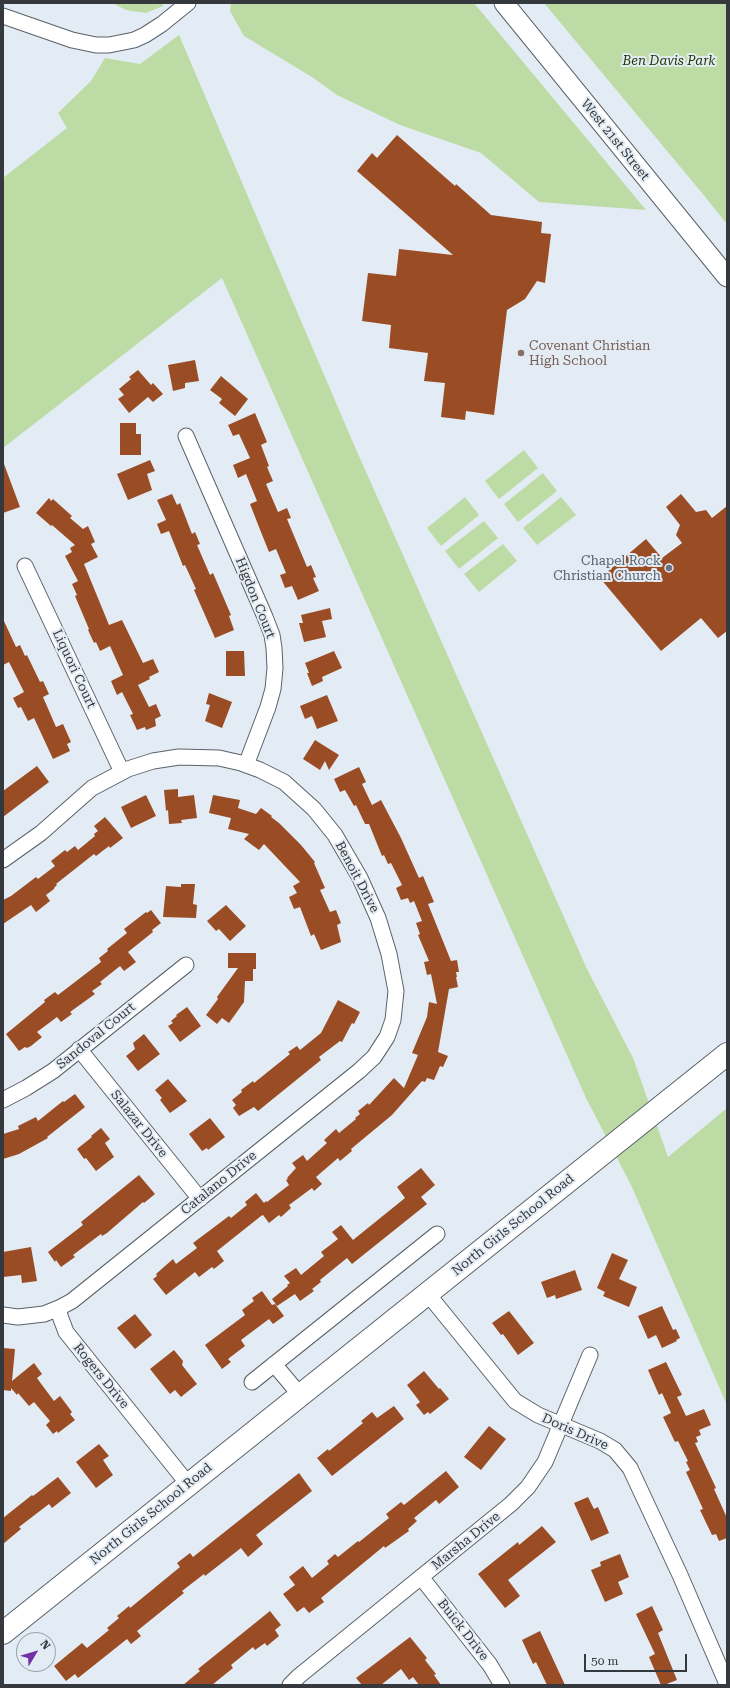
<!DOCTYPE html>
<html>
<head>
<meta charset="utf-8">
<style>
	body { margin:0 }
	#map { position:relative; width:730px; height:1688px; overflow:hidden; background:#e3ecf4; font-family:"Roboto Serif",serif }
	canvas { display:block }
	.frame { position:absolute; inset:0; border:4px solid #35383c; pointer-events:none }
	.north { position:absolute; left:16px; top:1632px; width:40px; height:40px; box-sizing:border-box; background:#e3ecf4; border:1px solid #9da4aa; border-radius:50%; rotate:52deg; font-size:11px; font-weight:700; line-height:16px; text-align:center; color:#35383c }
	.north::after { content:''; display:block; margin:auto; width:14px; height:18px; background:#7330a4; clip-path:polygon(50% 0,100% 100%,50% 72%,0 100%) }
	.scale { position:absolute; left:584px; top:1654px; width:103px; height:18px; box-sizing:border-box; border:2px solid #35383c; border-top:0; padding-left:5px; font-size:12px; line-height:14px; white-space:nowrap; color:#35383c; -webkit-text-stroke:3px #e3ecf4; paint-order:stroke }
</style>
</head>
<body>
<div id="map">
<canvas width="730" height="1688"></canvas>
<div class="frame"></div>
<div class="north">N</div>
<div class="scale">50 m</div>
</div>
<script>
const g = document.querySelector('canvas').getContext('2d');
g.lineJoin = 'round';
function fill(path, color) { g.fillStyle = color; g.fill(path, 'evenodd'); }
const poly = rows => new Path2D(rows.map(r => 'M' + r).join(''));
function stroke(path, color, width, dash) { g.strokeStyle = color; g.lineWidth = width; g.lineCap = dash ? 'butt' : 'round'; g.setLineDash(dash || []); g.stroke(path); }
function write(font, color, halo, rows, align = 'center') {
  g.font = font + ' "Roboto Serif",serif'; g.lineWidth = 4; g.setLineDash([]); g.textBaseline = 'middle'; g.strokeStyle = halo; g.fillStyle = color; for (const [text, x, y, turn = 0] of rows) {
    g.save(); g.translate(x, y); g.rotate((+turn || 0) * Math.PI / 180); g.textAlign = isNaN(turn) ? turn : align; if (halo) g.strokeText(text, 0, 0); g.fillText(text, 0, 0); g.restore();
  }
}
fill(poly([
	[112,3,162,3,163,6,146,13,126,10],
	[231,3,474,3,646,210,539,202,481,153,400,125,337,95,312,77,244,36,230,11],
	[544,3,727,3,727,224,702,193],
	[179,35,351,438,587,969,633,1058,668,1157,727,1108,727,1405,631,1185,586,1098,222,278,3,448,3,178,67,128,58,113,91,81,105,58,140,64],
	[524,450,538,468,499,499,485,481],
	[543,473,557,491,518,522,504,504],
	[465,497,479,515,441,546,427,528],
	[561,497,576,515,537,545,523,528],
	[484,521,498,538,459,569,445,551],
	[503,544,517,561,479,592,464,574]
]), '#bddba4');
fill(poly([
	[397,135,455,186,456,184,491,215,542,222,541,233,551,234,545,283,537,281,525,299,507,310,494,415,466,411,465,420,441,417,445,383,424,381,428,353,389,348,391,325,362,321,368,273,396,276,399,249,453,255,357,171,372,153,377,158],
	[195,360,199,381,185,383,185,388,173,391,168,365],
	[138,370,151,385,153,383,163,394,153,402,148,397,129,413,118,399,124,395,119,389,131,379,129,377],
	[221,376,248,399,235,416,219,403,222,399,210,390],
	[255,413,267,442,261,445,269,466,267,467,273,481,266,484,278,512,287,508,291,518,287,519,307,567,311,565,316,577,313,578,319,591,298,600,292,586,285,588,280,575,286,573,276,549,269,552,259,527,250,504,257,501,246,474,238,478,233,465,250,458,239,434,233,436,228,425],
	[120,423,136,423,136,434,141,434,141,455,120,455],
	[150,460,155,471,147,474,152,490,128,500,117,474],
	[3,464,4,464,20,507,3,513],
	[172,494,177,505,180,503,192,534,195,532,200,544,197,545,210,575,213,573,231,615,229,616,234,630,215,638,194,590,196,589,185,565,183,566,169,531,161,534,157,524,166,520,157,500],
	[681,494,696,512,706,510,712,518,727,506,727,631,718,638,701,618,661,651,600,578,646,539,662,558,682,543,676,535,680,525,666,507],
	[49,498,51,501,53,499,72,516,70,518,83,529,88,526,95,542,91,544,98,557,84,564,109,625,122,620,143,663,153,659,159,672,149,677,150,679,138,685,149,707,156,704,161,716,155,719,156,726,146,730,145,727,137,730,130,715,133,714,122,692,117,695,111,681,123,675,110,646,100,651,96,642,94,643,88,630,89,629,75,596,77,595,72,584,78,581,65,556,72,552,70,548,75,545,52,525,51,526,36,513],
	[330,608,332,619,322,621,326,637,304,642,299,623,303,623,301,615],
	[3,619,16,647,20,645,25,656,27,655,40,682,43,681,49,694,43,697,56,727,63,724,71,742,67,744,70,751,53,759,34,718,28,721,21,707,18,708,13,698,24,692,9,662,3,665],
	[226,651,244,651,245,676,226,676],
	[334,651,342,668,322,677,323,681,312,686,307,673,309,673,305,663],
	[209,693,232,702,222,728,205,721,210,705,206,704],
	[327,695,338,721,317,729,312,716,305,719,300,706],
	[315,740,339,755,329,770,325,761,320,770,303,759],
	[37,766,49,782,3,817,3,791],
	[359,767,366,782,362,784,372,805,381,800,401,838,419,878,423,876,434,902,428,904,451,961,457,960,459,972,456,972,457,977,456,977,458,987,449,989,438,1052,448,1056,443,1067,440,1066,434,1080,427,1078,425,1082,422,1081,392,1115,351,1149,352,1151,340,1161,338,1158,316,1177,322,1184,314,1191,312,1188,289,1205,291,1208,281,1217,279,1215,269,1223,263,1215,261,1216,217,1251,224,1261,214,1269,212,1267,199,1277,195,1272,166,1295,153,1279,157,1276,156,1274,173,1259,176,1264,197,1248,193,1243,229,1216,231,1218,247,1205,245,1202,256,1193,264,1203,266,1201,267,1202,289,1185,286,1180,288,1179,287,1178,296,1168,292,1163,303,1155,307,1161,327,1143,324,1140,336,1129,339,1133,356,1119,355,1118,360,1114,358,1111,368,1103,369,1105,394,1078,404,1088,418,1055,412,1053,427,1017,429,1002,437,1004,431,974,427,975,424,962,429,961,418,935,420,934,416,923,422,921,414,901,410,903,408,898,401,900,396,888,402,885,391,863,388,864,384,855,382,856,369,824,365,824,356,805,354,806,345,790,340,792,334,779],
	[178,789,178,797,194,795,197,818,181,820,182,823,169,824,168,810,166,811,164,790],
	[146,795,156,816,131,828,121,807],
	[213,795,240,800,238,808,256,814,261,808,272,816,271,817,279,823,301,845,315,862,314,863,325,888,320,890,330,912,336,910,341,923,337,925,341,942,321,950,314,934,311,936,300,907,294,909,289,897,297,893,293,886,300,882,264,844,259,850,244,839,249,834,228,829,231,818,209,813],
	[105,817,123,838,110,848,109,846,96,856,94,854,56,884,57,885,54,888,54,889,46,895,50,901,36,912,31,905,3,924,3,900,11,896,36,877,38,879,55,866,51,861,65,850,67,852,75,846,78,850,95,836,94,834,98,831,94,826],
	[181,884,195,884,193,904,197,905,196,918,163,917,166,886,181,887],
	[226,905,246,926,230,941,219,929,216,931,207,921],
	[151,910,161,923,152,930,153,932,128,952,136,962,124,971,120,966,100,982,102,984,92,991,95,994,70,1012,72,1014,61,1022,57,1017,37,1032,42,1037,31,1046,27,1048,25,1047,19,1051,6,1034,45,1002,44,1000,55,992,58,995,101,962,99,958,108,951,107,949,127,933,124,929,146,912,147,913],
	[228,953,256,953,256,969,253,969,253,981,245,981,244,1002,229,1023,222,1018,217,1024,206,1015,218,999,217,997,238,968,228,968],
	[338,1000,360,1012,354,1024,352,1023,342,1042,340,1041,319,1057,321,1060,258,1111,254,1107,239,1116,233,1108,236,1105,232,1100,242,1092,241,1090,253,1081,254,1083,290,1054,288,1052,297,1046,300,1050,321,1033],
	[187,1007,201,1026,180,1042,168,1026,173,1023,171,1021,177,1016,176,1015],
	[144,1034,160,1054,138,1071,126,1056,135,1049,133,1043],
	[168,1079,187,1101,170,1113,160,1100,162,1098,155,1090],
	[75,1094,85,1107,47,1137,48,1138,19,1154,3,1159,3,1134,19,1129,18,1126,36,1117,38,1121,63,1101,64,1102],
	[210,1118,225,1137,208,1150,207,1148,202,1151,189,1134],
	[101,1128,110,1139,105,1143,114,1157,96,1171,86,1158,84,1159,77,1149,92,1137,91,1136],
	[421,1168,435,1185,421,1197,427,1204,352,1264,347,1258,320,1280,321,1282,312,1289,314,1291,300,1301,295,1294,277,1306,272,1299,288,1286,287,1285,290,1283,284,1276,296,1268,301,1275,324,1256,321,1252,338,1239,332,1232,341,1225,353,1240,405,1198,397,1187],
	[139,1175,155,1194,144,1203,143,1202,107,1233,102,1236,101,1234,73,1255,75,1257,61,1267,56,1260,55,1262,48,1252,83,1225,81,1222],
	[31,1247,37,1281,22,1283,21,1275,3,1277,3,1252],
	[612,1253,628,1260,619,1279,637,1287,629,1307,603,1296,605,1292,597,1288],
	[575,1270,582,1290,556,1299,555,1295,547,1298,541,1282],
	[262,1291,272,1305,275,1304,284,1316,273,1324,269,1319,241,1340,245,1346,228,1359,231,1362,222,1369,205,1345,245,1315,242,1310,254,1301,252,1298],
	[662,1306,673,1330,676,1329,680,1338,676,1340,677,1341,662,1348,656,1335,648,1339,638,1316],
	[509,1311,534,1343,518,1355,503,1334,501,1335,492,1323],
	[135,1314,152,1335,135,1349,117,1328],
	[3,1348,15,1349,12,1381,34,1363,42,1374,37,1378,42,1385,54,1401,60,1396,72,1412,70,1414,75,1420,58,1433,57,1431,53,1434,46,1425,50,1421,34,1402,29,1406,18,1393,17,1395,11,1388,11,1391,3,1390],
	[174,1350,183,1361,182,1365,197,1384,181,1397,175,1390,170,1394,150,1369],
	[666,1362,682,1395,677,1397,686,1416,704,1409,711,1425,699,1430,701,1435,696,1437,698,1442,695,1443,716,1488,714,1489,727,1518,727,1538,719,1541,716,1534,712,1535,700,1510,703,1509,686,1472,690,1470,686,1462,688,1461,678,1441,675,1442,663,1417,671,1413,662,1393,659,1395,648,1370],
	[424,1371,439,1389,440,1388,449,1399,430,1414,428,1412,424,1415,416,1405,420,1402,407,1385],
	[394,1406,404,1419,332,1476,317,1458,328,1449,329,1451,363,1423,361,1421,372,1412,377,1418],
	[489,1426,506,1439,481,1470,464,1457],
	[99,1444,109,1456,103,1460,113,1475,96,1488,76,1462],
	[446,1471,459,1487,439,1504,436,1500,414,1518,417,1521,408,1529,409,1531,385,1548,384,1546,321,1598,324,1602,309,1613,304,1607,297,1612,283,1594,295,1585,289,1577,303,1566,312,1578,329,1564,327,1561,335,1554,338,1557,358,1541,359,1542,389,1518,386,1514,401,1502,404,1505],
	[299,1473,312,1491,256,1535,263,1544,248,1557,241,1548,205,1576,204,1574,182,1591,184,1593,137,1631,141,1636,131,1644,127,1639,78,1678,75,1674,66,1681,54,1666,82,1643,87,1648,109,1630,107,1628,119,1618,117,1616,129,1606,130,1608,180,1567,177,1563,190,1553,193,1557],
	[58,1477,71,1493,52,1508,49,1504,19,1527,21,1529,3,1544,3,1518,32,1495,33,1496],
	[588,1497,594,1509,598,1507,609,1533,591,1541,574,1503],
	[542,1526,556,1542,508,1580,520,1596,505,1608,478,1574,518,1542,519,1545],
	[620,1554,629,1577,618,1582,623,1594,605,1602,591,1570,601,1566,600,1562],
	[652,1606,663,1630,658,1633,677,1680,664,1685,661,1685,649,1657,655,1654,636,1614],
	[270,1611,281,1625,275,1630,279,1636,267,1646,265,1643,255,1650,253,1647,231,1665,233,1668,212,1685,183,1685,200,1671,198,1669],
	[540,1631,565,1685,547,1685,536,1662,533,1664,522,1640],
	[410,1637,427,1658,425,1660,436,1674,434,1675,441,1685,419,1685,413,1677,409,1680,401,1669,381,1685,362,1685,356,1678]
]), '#9a4c25');
const minor = poly([
	[3,16,72,40,96,45,109,45,134,40,145,35,162,24,188,3],
	[186,436,265,617,272,635,274,648,275,668,273,689,268,707,246,765],
	[25,566,122,772],
	[3,860,41,833,92,788,128,769,153,761,179,757,219,758,241,763,260,770,284,782,314,809,335,835,360,878,378,918,389,954,396,991,393,1020,387,1037,374,1057,359,1071,72,1301,59,1308,44,1314,18,1317,3,1315],
	[79,1049,200,1199],
	[3,1100,26,1088,53,1071,186,965],
	[427,1293,515,1401,538,1415,600,1441,615,1450,630,1468,680,1575,727,1684],
	[59,1308,60,1316,66,1332,188,1484],
	[274,1364,300,1395],
	[252,1382,437,1234],
	[421,1577,490,1665,502,1685],
	[290,1685,299,1676,511,1504,528,1487,545,1462,590,1355]
]);
const tertiary = poly([
	[504,3,727,277]
]);
const secondary = poly([
	[3,1633,727,1054]
]);
stroke(minor, '#5a6168', 17);
stroke(tertiary, '#5a6168', 21);
stroke(secondary, '#5a6168', 24);
stroke(minor, '#fff', 15);
stroke(tertiary, '#fff', 19);
stroke(secondary, '#fff', 22);
for (const [x, y, r, color] of [
	[521,353,4,"#8d6e63"],
	[669,568,4,"#6b7280"]
]) { const dot = new Path2D(); dot.arc(x, y, r, 0, 2 * Math.PI); g.fillStyle = color; g.fill(dot); stroke(dot, '#e3ecf4', 1.5); }
write('italic 13px', '#203800', '#e3ecf4', [
	["Ben Davis Park",669,61]
]);
write('13px', '#35383c', '#e3ecf4', [
	["West 21st Street",615,140,51],
	["Higdon Court",255,598,68],
	["Liquori Court",74,669,65],
	["Benoit Drive",357,877,62],
	["Sandoval Court",96,1036,-39],
	["Salazar Drive",139,1124,51],
	["Catalano Drive",219,1183,-39],
	["North Girls School Road",513,1225,-39],
	["Rogers Drive",101,1376,51],
	["Doris Drive",575,1432,24],
	["North Girls School Road",151,1514,-39],
	["Marsha Drive",466,1541,-39],
	["Buick Drive",463,1630,52]
]);
write('13px', '#785e54', '#e3ecf4', [
	["Covenant Christian",529,346],
	["High School",529,361]
], 'left');
write('13px', '#5b616d', '#e3ecf4', [
	["Chapel Rock",661,561],
	["Christian Church",661,576]
], 'right');
</script>
</body>
</html>
